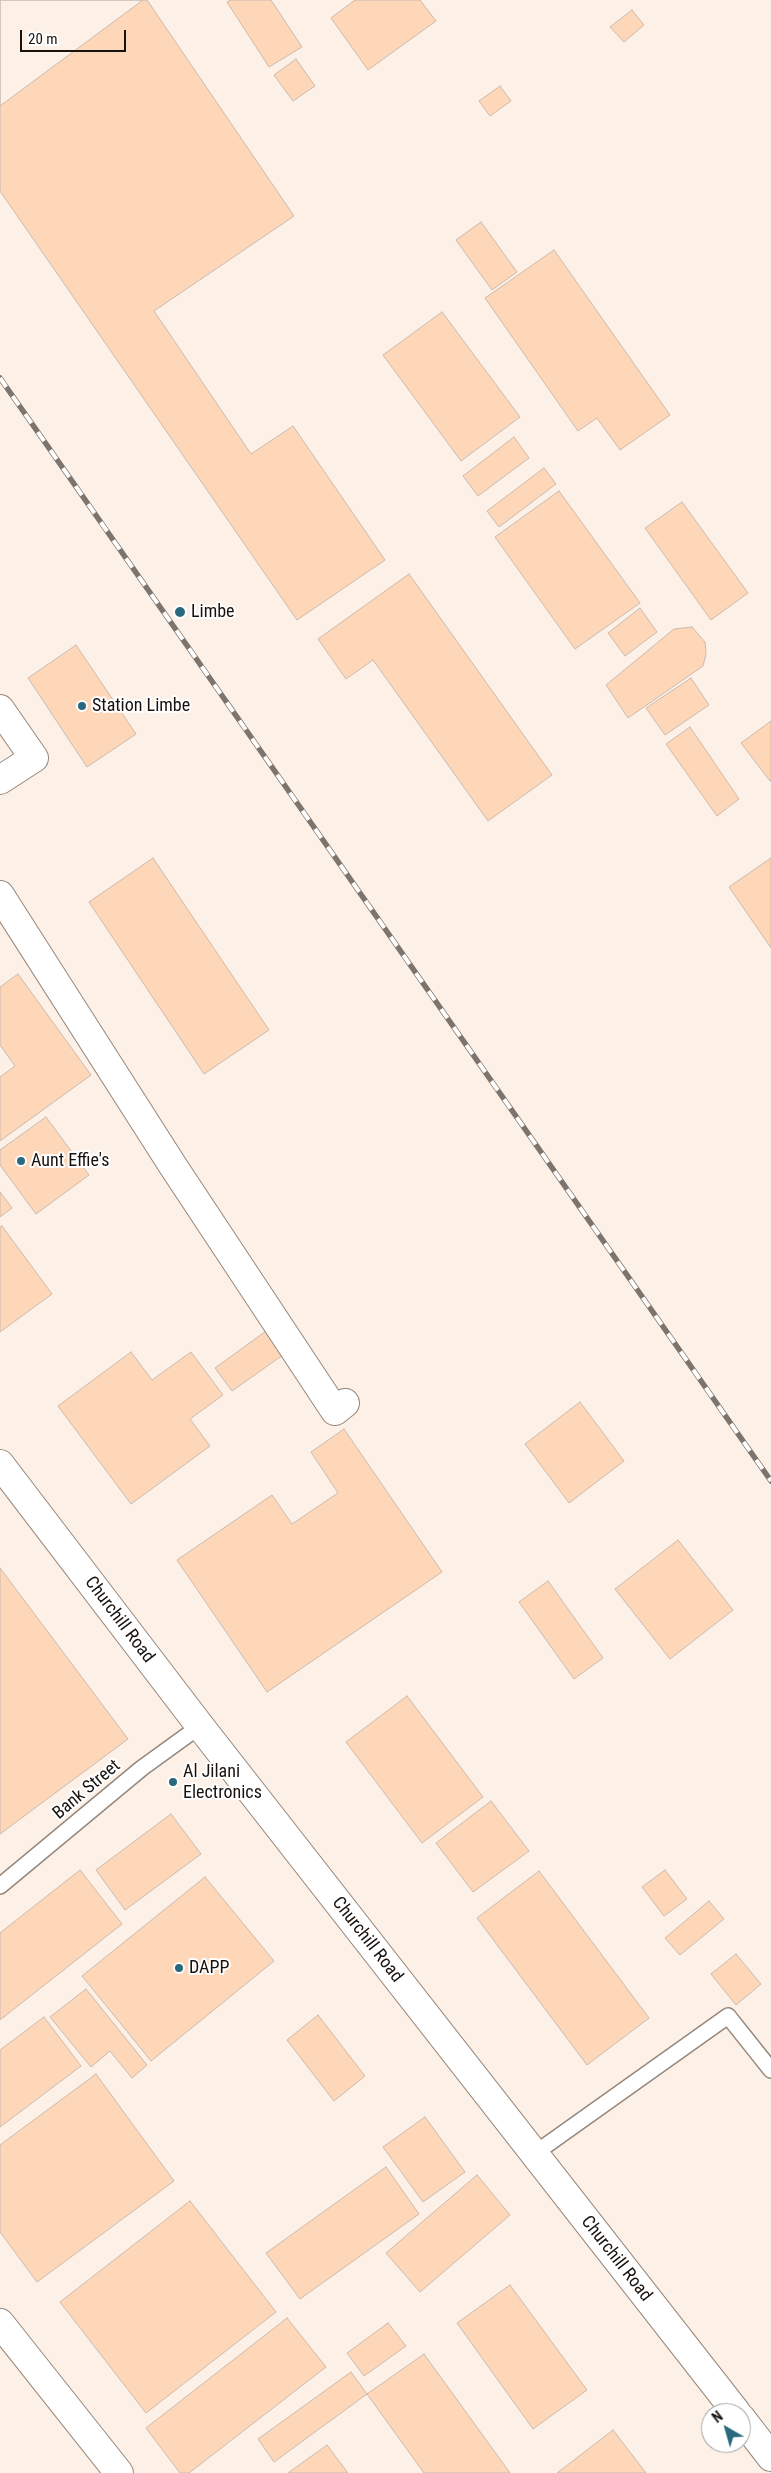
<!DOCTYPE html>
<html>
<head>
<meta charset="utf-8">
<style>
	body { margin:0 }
	#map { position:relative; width:771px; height:2473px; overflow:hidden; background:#fdf0e6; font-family:"Roboto Condensed",sans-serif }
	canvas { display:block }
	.north { position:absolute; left:701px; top:2403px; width:50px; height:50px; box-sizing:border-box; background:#fff; border:1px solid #a2a09f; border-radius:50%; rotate:322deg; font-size:14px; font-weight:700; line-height:20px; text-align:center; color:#17120e }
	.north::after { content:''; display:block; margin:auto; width:18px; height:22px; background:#28697d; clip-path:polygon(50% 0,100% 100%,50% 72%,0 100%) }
	.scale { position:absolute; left:20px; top:30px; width:106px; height:22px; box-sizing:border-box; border:2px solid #17120e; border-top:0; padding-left:6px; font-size:15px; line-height:18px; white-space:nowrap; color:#17120e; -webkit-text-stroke:4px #fff; paint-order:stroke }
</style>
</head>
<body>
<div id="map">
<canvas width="771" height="2473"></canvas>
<div class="north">N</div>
<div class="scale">20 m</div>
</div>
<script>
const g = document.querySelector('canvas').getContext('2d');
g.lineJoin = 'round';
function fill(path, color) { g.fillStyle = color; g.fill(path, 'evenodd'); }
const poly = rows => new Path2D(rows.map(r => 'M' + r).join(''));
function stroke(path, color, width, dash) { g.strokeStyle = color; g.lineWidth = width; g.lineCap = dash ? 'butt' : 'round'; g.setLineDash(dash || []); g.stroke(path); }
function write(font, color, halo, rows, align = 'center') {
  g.font = font + ' "Roboto Condensed",sans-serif'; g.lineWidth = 4; g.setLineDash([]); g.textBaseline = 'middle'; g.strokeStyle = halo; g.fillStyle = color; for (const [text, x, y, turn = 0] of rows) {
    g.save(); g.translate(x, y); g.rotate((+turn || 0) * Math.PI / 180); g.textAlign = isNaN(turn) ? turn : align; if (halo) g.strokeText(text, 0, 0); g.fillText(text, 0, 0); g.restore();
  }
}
const building = poly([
	[0,0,143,0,0,106,0,0],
	[0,0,147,0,294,216,154,311,251,454,293,426,385,560,297,620,0,191,0,0],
	[231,0,271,0,302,47,269,67,227,2,231,0],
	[355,0,420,0,436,21,368,70,331,18,355,0],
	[632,10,644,25,624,42,610,27,632,10],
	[296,59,315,86,293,101,274,75,296,59],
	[500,86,511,101,490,116,479,101,500,86],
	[481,222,517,272,492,290,456,240,481,222],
	[554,250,670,415,620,450,597,418,578,431,485,298,554,250],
	[442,312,520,417,461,461,383,355,442,312],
	[514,437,529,458,478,496,463,476,514,437],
	[544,468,556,484,499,527,487,511,544,468],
	[559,491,640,603,575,649,495,537,559,491],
	[682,502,748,593,711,620,645,528,682,502],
	[409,574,552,775,488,821,373,660,346,679,318,639,409,574],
	[640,608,657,632,625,656,608,633,640,608],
	[692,627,705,642,706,654,703,666,628,718,606,685,674,629,692,627],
	[76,645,136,734,87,767,28,678,76,645],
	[691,678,709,705,665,735,646,708,691,678],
	[771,721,771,781,770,781,741,743,771,721],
	[690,727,739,799,717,816,666,744,690,727],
	[153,858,269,1030,204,1074,89,902,153,858],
	[771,858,771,948,729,887,771,858],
	[18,974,91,1075,0,1141,0,1077,15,1066,0,1045,0,987,18,974],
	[46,1117,89,1175,36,1214,0,1165,0,1150,46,1117],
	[0,1192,12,1208,0,1217,0,1192],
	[2,1226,52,1294,0,1332,0,1227,2,1226],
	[266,1331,283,1355,232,1391,215,1368,266,1331],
	[131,1352,152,1380,191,1352,223,1395,190,1419,210,1446,131,1504,58,1406,131,1352],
	[580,1402,624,1461,569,1503,525,1444,580,1402],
	[344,1429,442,1572,267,1692,177,1560,272,1495,292,1524,338,1493,311,1452,344,1429],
	[678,1540,733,1610,670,1659,615,1589,678,1540],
	[0,1568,128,1739,0,1834,0,1568],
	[548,1581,603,1658,574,1679,519,1602,548,1581],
	[407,1696,483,1797,422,1843,346,1742,407,1696],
	[491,1801,529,1851,473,1892,436,1843,491,1801],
	[171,1814,201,1854,125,1910,96,1870,171,1814],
	[80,1870,122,1924,0,2020,0,1933,80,1870],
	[665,1870,687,1899,664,1916,642,1887,665,1870],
	[539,1871,649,2018,587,2065,477,1918,539,1871],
	[205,1877,274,1961,151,2061,82,1976,205,1877],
	[709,1901,724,1919,680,1955,665,1938,709,1901],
	[736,1954,761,1984,736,2005,711,1974,736,1954],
	[86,1989,147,2065,132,2078,110,2051,91,2067,50,2017,86,1989],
	[318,2015,365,2076,334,2101,287,2040,318,2015],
	[44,2017,81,2066,0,2127,0,2050,44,2017],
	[96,2074,174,2181,37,2282,0,2232,0,2145,96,2074],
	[425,2117,465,2172,423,2202,383,2147,425,2117],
	[386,2167,419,2214,300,2299,266,2253,386,2167],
	[477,2175,510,2215,420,2292,386,2253,477,2175],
	[190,2201,276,2312,146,2413,60,2302,190,2201],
	[510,2285,587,2390,533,2429,457,2323,510,2285],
	[287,2318,326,2367,189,2473,180,2473,146,2428,287,2318],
	[388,2323,406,2346,364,2376,347,2353,388,2323],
	[424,2354,510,2473,424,2473,367,2394,424,2354],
	[351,2372,367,2394,274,2462,258,2439,351,2372],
	[613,2430,646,2473,557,2473,613,2430],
	[327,2445,348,2473,288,2473,327,2445]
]);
fill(building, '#fed6b8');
stroke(building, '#cabaaf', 1);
const lane = poly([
	[0,1886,142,1768,200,1726],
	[534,2154,728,2016,771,2070]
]);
const street = poly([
	[0,709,34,758,0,780],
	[0,895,173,1166,335,1411,345,1403]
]);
const highway = poly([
	[0,1464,200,1726,737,2413],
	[0,2323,119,2473],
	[741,2418,771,2457]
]);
stroke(lane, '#95877c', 18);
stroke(street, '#95877c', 30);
stroke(highway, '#95877c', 30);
stroke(lane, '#fff', 15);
stroke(street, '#fff', 28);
stroke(highway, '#fff', 28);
const rail = poly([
	[0,378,771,1481]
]);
stroke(rail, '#7d746e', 5.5);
stroke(rail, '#fff', 4, [11]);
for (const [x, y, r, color] of [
	[180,612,6,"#28697d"],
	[82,706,5,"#28697d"],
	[21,1161,5,"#28697d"],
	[173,1782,5,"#28697d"],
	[179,1968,5,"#28697d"]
]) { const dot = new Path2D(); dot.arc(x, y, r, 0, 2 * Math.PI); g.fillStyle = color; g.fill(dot); stroke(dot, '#fff', 2); }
write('18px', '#17120e', '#fff', [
	["Limbe",191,612],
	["Station Limbe",92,706],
	["Aunt Effie's",31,1161],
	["Al Jilani",183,1772],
	["Electronics",183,1793],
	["DAPP",189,1968]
], 'left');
write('18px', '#17120e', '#fff', [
	["Churchill Road",119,1620,53],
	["Bank Street",87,1790,-40],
	["Churchill Road",367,1940,52],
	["Churchill Road",616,2259,52]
]);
</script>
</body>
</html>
